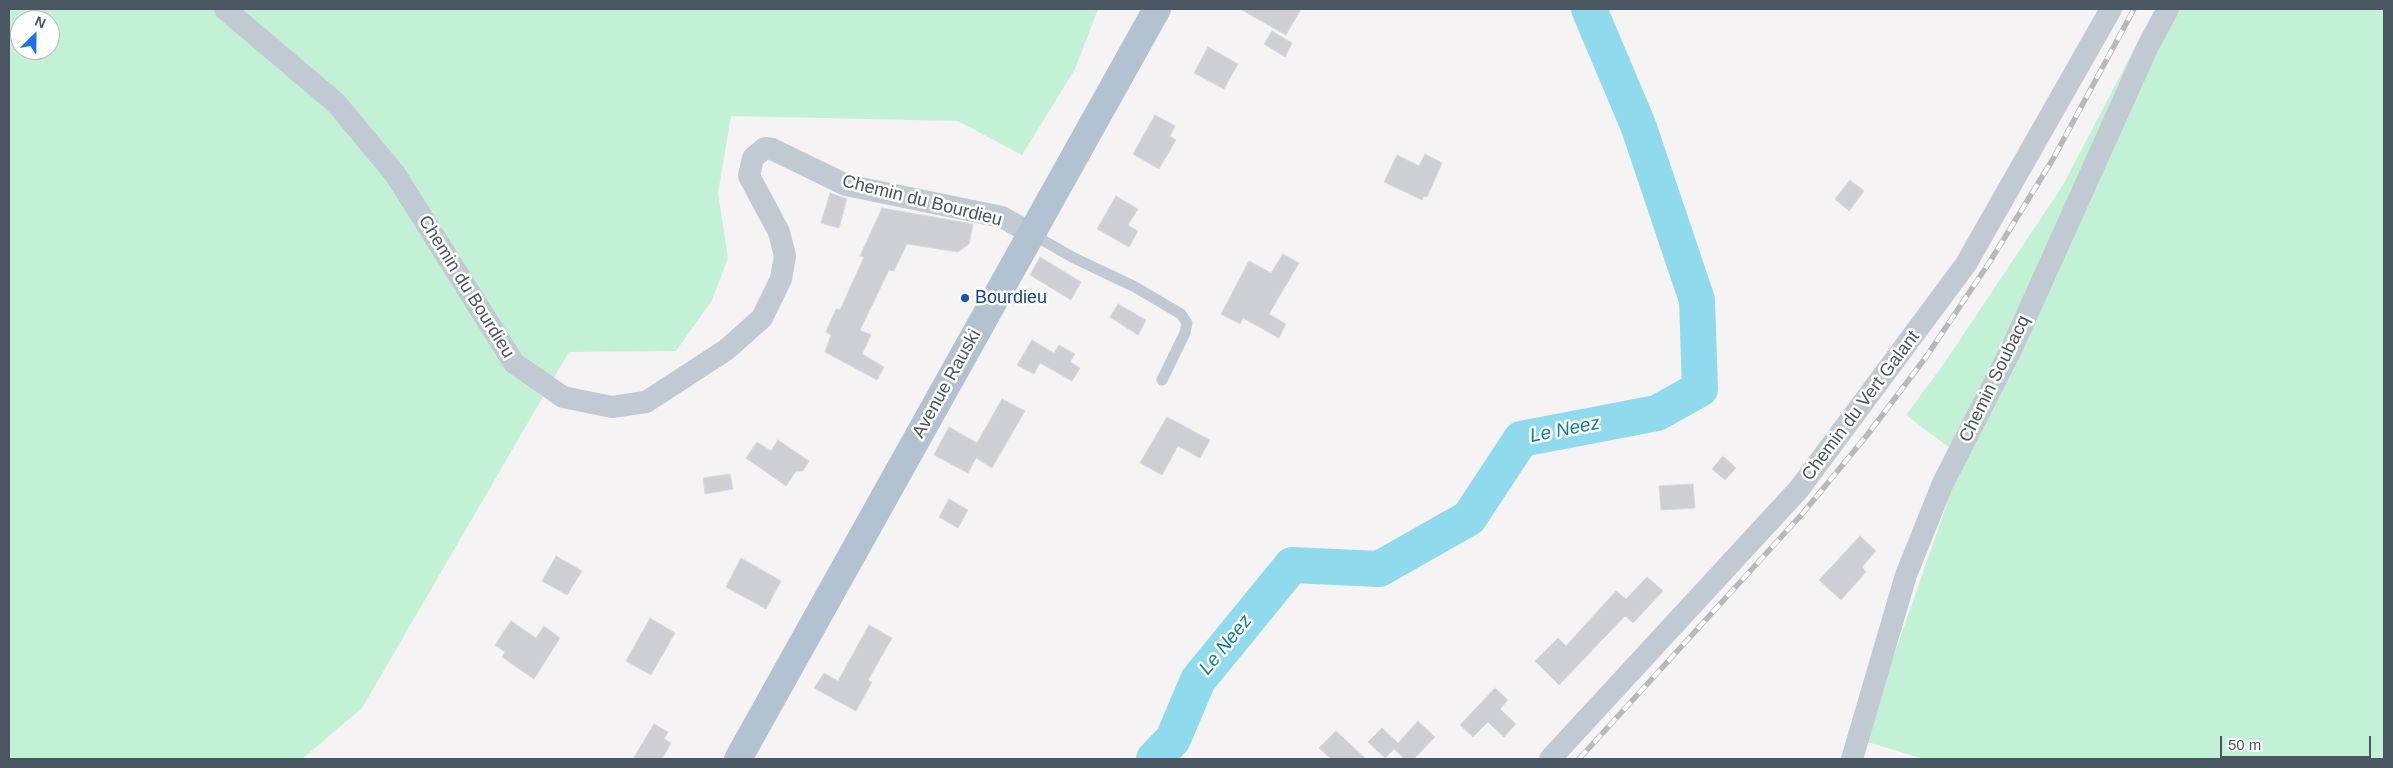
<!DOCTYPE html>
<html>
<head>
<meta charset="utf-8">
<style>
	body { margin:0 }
	#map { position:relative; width:2393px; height:768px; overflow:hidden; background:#f5f3f3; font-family:Arial,sans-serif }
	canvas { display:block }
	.frame { position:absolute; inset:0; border:10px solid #4a5661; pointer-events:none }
	.north { position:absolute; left:10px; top:10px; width:50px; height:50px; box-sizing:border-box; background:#fff; border:1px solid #b7bbc0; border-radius:50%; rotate:23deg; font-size:14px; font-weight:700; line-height:20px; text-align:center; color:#4a5661 }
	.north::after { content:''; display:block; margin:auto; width:18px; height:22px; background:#1a73e8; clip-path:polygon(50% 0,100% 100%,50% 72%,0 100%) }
	.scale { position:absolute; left:2220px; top:736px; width:151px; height:22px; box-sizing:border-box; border:2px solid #4a5661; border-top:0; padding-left:6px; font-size:15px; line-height:18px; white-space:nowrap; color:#4a5661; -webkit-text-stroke:4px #fff; paint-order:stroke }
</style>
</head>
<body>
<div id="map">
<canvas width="2393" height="768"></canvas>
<div class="frame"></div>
<div class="north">N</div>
<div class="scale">50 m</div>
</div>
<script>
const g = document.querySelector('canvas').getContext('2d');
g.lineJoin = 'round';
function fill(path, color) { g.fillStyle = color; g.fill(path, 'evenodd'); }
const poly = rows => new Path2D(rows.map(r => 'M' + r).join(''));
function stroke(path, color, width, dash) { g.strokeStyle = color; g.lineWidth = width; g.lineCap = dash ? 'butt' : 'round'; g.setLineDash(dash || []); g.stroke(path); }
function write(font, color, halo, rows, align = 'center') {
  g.font = font + ' Arial,sans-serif'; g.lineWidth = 5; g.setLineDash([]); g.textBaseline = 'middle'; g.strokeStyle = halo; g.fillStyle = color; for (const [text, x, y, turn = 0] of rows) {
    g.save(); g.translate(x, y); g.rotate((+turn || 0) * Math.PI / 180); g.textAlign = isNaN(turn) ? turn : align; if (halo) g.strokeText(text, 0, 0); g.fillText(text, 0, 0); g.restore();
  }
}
fill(poly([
	[9,9,1098,9,1075,69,1022,155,958,121,731,116,718,193,728,258,712,300,676,351,569,352,362,708,302,759,9,759],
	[20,20,50,20,50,50,20,50],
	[2155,9,2384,9,2384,759,1924,759,1864,741,1963,458,1906,415,1943,365,2063,185]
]), '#c3f1d5');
stroke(poly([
	[1154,759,1173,739,1198,680,1292,565,1379,569,1469,518,1521,439,1657,413,1700,389,1697,300,1638,125,1589,9]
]), '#90daee', 36);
const building = poly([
	[1240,9,1301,9,1286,35,1240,9],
	[1272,31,1292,43,1285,57,1264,44,1272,31],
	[1208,47,1238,64,1224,89,1194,73,1208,47],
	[1155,115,1175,126,1170,136,1176,140,1159,169,1133,154,1155,115],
	[1425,154,1442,163,1427,197,1424,196,1422,200,1384,182,1397,155,1419,166,1425,154],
	[1850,180,1864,191,1849,211,1835,199,1850,180],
	[830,193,847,199,839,228,821,223,830,193],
	[1116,196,1138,209,1128,225,1138,231,1129,247,1097,229,1116,196],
	[882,208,973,224,969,244,958,252,907,244,894,271,889,270,860,330,871,335,862,354,884,367,877,380,825,352,831,335,826,332,836,309,840,310,864,257,860,256,882,208],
	[1283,254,1299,263,1269,314,1286,324,1279,338,1243,318,1240,324,1221,314,1249,261,1271,273,1283,254],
	[1040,257,1081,282,1071,300,1030,275,1040,257],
	[1118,304,1146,320,1138,335,1110,317,1118,304],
	[1032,340,1054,353,1059,345,1075,354,1070,362,1080,368,1072,381,1040,363,1034,374,1017,365,1032,340],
	[1002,399,1025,411,992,468,976,458,968,473,934,455,949,427,977,443,1002,399],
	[1167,417,1210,440,1200,458,1178,446,1162,475,1140,463,1167,417],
	[778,440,809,461,803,471,796,471,786,486,746,458,757,442,771,451,778,440],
	[1723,456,1736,468,1725,480,1712,469,1723,456],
	[730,474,733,489,705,494,703,478,730,474],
	[1693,484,1695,508,1661,510,1659,486,1693,484],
	[949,499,968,510,958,528,939,517,949,499],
	[1860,536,1876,551,1862,567,1866,572,1841,600,1819,580,1860,536],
	[556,556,582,571,567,595,542,581,556,556],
	[741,558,781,581,766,609,726,587,741,558],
	[1647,577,1663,591,1633,623,1625,616,1559,685,1535,661,1558,638,1566,646,1616,591,1626,599,1647,577],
	[650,618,675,633,651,675,626,661,650,618],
	[511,621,536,638,544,626,560,638,534,679,502,657,505,652,495,645,511,621],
	[869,625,892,638,868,680,872,682,856,711,814,688,824,673,838,681,869,625],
	[1495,688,1508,700,1500,709,1516,724,1504,737,1488,722,1473,737,1460,725,1495,688],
	[1418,721,1435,737,1414,759,1405,759,1394,749,1385,758,1368,742,1382,728,1398,743,1418,721],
	[654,724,668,732,664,739,671,743,662,759,633,759,654,724],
	[1336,731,1366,759,1331,759,1319,748,1336,731]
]);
fill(building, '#cdcfd5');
stroke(building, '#d7d9de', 1);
stroke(poly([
	[1032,234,1072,257,1135,287,1181,314,1187,323,1185,333,1162,380]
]), '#c1cad2', 11);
stroke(poly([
	[225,9,336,103,395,174,514,363,563,397,612,407,646,402,726,350,762,318,781,279,785,256,779,232,749,176,753,158,765,148,772,149,846,185,1002,217,1032,234],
	[1550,759,1799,489,1966,264,2111,9],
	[1852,759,1906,575,1943,483,2011,350,2148,46,2168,9]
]), '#c1cad2', 22);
stroke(poly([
	[738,759,1157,9]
]), '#b3c2d1', 28);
const rail = poly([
	[1579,759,1803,513,1868,434,1926,357,1989,263,2053,159,2134,9]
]);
stroke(rail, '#b5b8bd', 5.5);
stroke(rail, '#fff', 4, [11]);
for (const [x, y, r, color] of [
	[965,298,5,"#1a4fb4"]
]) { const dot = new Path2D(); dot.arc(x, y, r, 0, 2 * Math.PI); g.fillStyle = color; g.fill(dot); stroke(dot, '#fff', 2); }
write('18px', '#4a5661', '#fff', [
	["Chemin du Bourdieu",922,201,14],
	["Chemin du Bourdieu",466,287,58],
	["Chemin Soubacq",1995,379,-64],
	["Avenue Rauski",947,384,-61],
	["Chemin du Vert Galant",1861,406,-53]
]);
write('18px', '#164399', '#fff', [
	["Bourdieu",975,298]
], 'left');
write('italic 19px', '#0c7c9b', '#fff', [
	["Le Neez",1565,430,-11],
	["Le Neez",1226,645,-51]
]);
</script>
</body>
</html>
